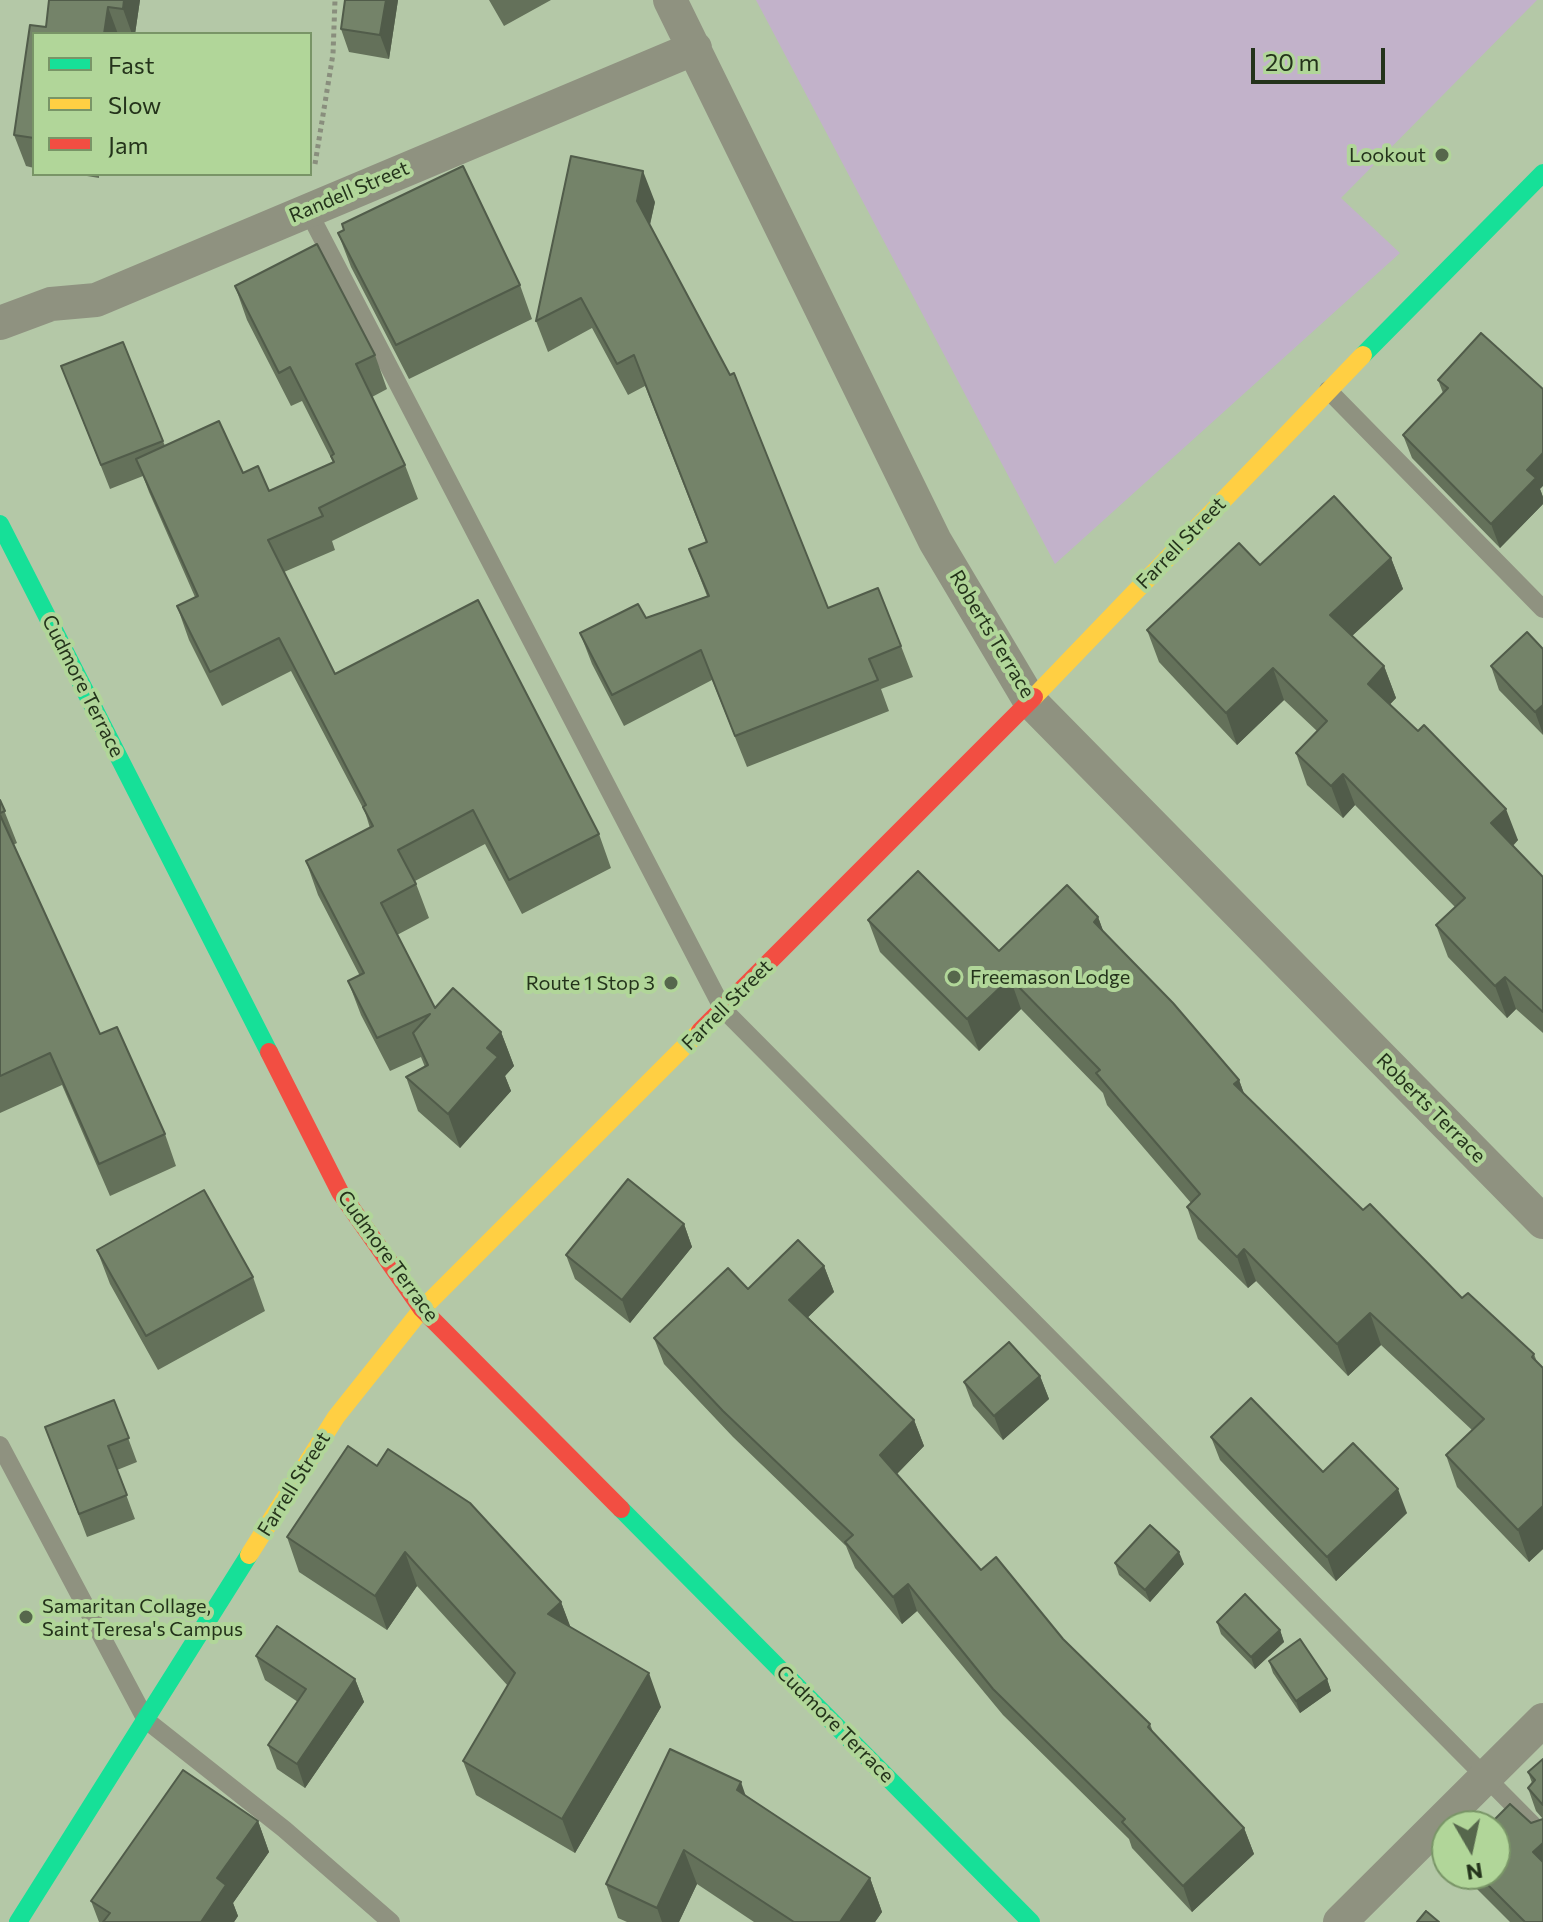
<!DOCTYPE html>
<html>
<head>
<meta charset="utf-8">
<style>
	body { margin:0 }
	#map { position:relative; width:1543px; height:1922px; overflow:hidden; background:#b4c8a7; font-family:Commissioner,sans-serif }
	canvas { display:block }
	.legend { position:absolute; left:32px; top:32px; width:280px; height:144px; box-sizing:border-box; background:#b1d699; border:2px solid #799567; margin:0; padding:10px 14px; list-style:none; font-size:24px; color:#24331b }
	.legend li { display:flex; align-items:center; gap:16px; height:40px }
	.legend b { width:40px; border:2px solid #799567 }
	.north { position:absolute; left:1431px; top:1810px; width:80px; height:80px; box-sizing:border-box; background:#b1d699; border:2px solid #799567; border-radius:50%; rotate:171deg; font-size:22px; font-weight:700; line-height:32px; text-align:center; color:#24331b }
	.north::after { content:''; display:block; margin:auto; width:28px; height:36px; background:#56674c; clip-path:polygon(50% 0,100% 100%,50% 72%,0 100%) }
	.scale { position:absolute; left:1251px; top:48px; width:134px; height:36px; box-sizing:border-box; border:4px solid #24331b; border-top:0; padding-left:10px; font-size:24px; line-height:28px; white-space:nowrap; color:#24331b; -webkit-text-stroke:6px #b1d699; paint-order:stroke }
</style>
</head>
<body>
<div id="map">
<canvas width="1543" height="1922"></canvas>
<ul class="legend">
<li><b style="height:10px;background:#16e098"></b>Fast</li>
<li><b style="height:10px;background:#ffcf43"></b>Slow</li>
<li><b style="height:10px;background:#f24e42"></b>Jam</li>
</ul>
<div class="north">N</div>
<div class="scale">20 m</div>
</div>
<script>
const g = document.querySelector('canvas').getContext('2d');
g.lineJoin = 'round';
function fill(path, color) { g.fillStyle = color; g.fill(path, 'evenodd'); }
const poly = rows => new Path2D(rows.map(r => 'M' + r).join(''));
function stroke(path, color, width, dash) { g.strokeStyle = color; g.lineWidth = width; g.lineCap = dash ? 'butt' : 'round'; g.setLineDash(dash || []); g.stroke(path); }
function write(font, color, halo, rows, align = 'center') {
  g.font = font + ' Commissioner,sans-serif'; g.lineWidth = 8; g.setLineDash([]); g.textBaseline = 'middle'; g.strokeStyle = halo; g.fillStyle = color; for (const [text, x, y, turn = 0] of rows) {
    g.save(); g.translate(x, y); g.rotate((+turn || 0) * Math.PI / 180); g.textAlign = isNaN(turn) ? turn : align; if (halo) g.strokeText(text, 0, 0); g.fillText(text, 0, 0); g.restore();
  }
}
fill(poly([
	[756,0,1537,0,1341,198,1400,253,1055,564]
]), '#c2b2ca');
stroke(poly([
	[315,164,333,54,335,0]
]), '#898e7d', 5, [4, 4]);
stroke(poly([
	[307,209,723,1009,1543,1835],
	[1328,390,1543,609],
	[0,1445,146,1720,284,1829,391,1922]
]), '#8f9280', 18);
stroke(poly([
	[670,0,935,541,1030,701,1543,1222],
	[0,323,51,304,96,300,695,48],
	[1340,1922,1543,1720]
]), '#8f9280', 34);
stroke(poly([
	[1363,355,1543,173],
	[0,524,269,1052],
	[621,1509,1031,1922],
	[18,1922,249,1555]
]), '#16e098', 18);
stroke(poly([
	[1034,697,1363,355],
	[249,1555,336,1417,422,1309,700,1031]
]), '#ffcf43', 18);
stroke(poly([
	[700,1031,1034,697],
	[269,1052,340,1192,422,1309,621,1509]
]), '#f24e42', 18);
fill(poly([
	[49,0,140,0,135,34,34,34,34,168,26,166,14,135,30,25,46,27],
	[345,0,398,0,389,59,349,52,341,29],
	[489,0,551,0,504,26],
	[75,174,99,174,99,178],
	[655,202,650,225,828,608,901,646,913,677,881,689,889,711,747,767,712,680,624,726,592,664,580,633,646,618,707,596,689,549,706,542,645,386,628,395,592,328,548,352,536,321],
	[342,224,520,285,532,319,409,379,351,267,338,233,344,230],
	[235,286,375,355,387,389,372,397,405,465,418,499,332,541,335,550,284,572,335,674,599,834,611,868,522,914,485,844,415,881,429,918,397,935,435,1008,501,1032,514,1066,505,1076,511,1091,460,1148,418,1111,406,1077,425,1067,421,1057,390,1071,361,1015,348,981,360,976,318,895,306,861,370,828,365,812,291,671,222,706,189,640,177,606,195,597,149,492,143,476,110,489,61,366,123,342,165,446,243,473,269,491,333,462,302,401,291,406,247,320],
	[1481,333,1543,497,1543,504,1500,548,1412,458,1403,435,1443,393,1438,380],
	[1391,558,1403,589,1352,636,1384,666,1396,698,1390,704,1518,840,1513,846,1543,877,1543,1033,1516,1009,1507,1018,1448,957,1436,925,1455,907,1355,805,1343,818,1307,785,1296,753,1317,731,1284,700,1237,745,1159,662,1147,630,1260,565],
	[1543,649,1543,735,1499,690,1491,666],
	[0,800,17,843,13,845,100,1034,165,1134,176,1166,110,1196,62,1085,0,1113],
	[1098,917,1103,931,1239,1080,1244,1094,1363,1210,1462,1298,1534,1354,1537,1362,1543,1368,1543,1549,1529,1562,1457,1487,1446,1455,1472,1430,1381,1345,1348,1376,1256,1281,1248,1288,1198,1239,1187,1207,1191,1203,1107,1105,1103,1093,1021,1009,979,1051,880,952,868,920,999,951],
	[684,1224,692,1247,630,1323,575,1279,566,1255],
	[97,1250,253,1277,265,1311,158,1370,110,1284],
	[824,1266,834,1292,808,1317,914,1420,924,1446,897,1474,981,1570,1063,1639,1150,1724,1153,1732,1244,1828,1254,1854,1192,1912,1132,1848,1129,1839,1003,1715,917,1611,902,1624,855,1568,846,1546,733,1437,664,1364,654,1338,748,1289],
	[1040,1376,1049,1399,1003,1440,973,1406,964,1382],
	[114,1400,137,1462,117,1470,135,1519,87,1537,45,1427],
	[1211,1437,1323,1472,1407,1513,1336,1581,1220,1460],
	[348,1446,561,1602,570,1627,661,1707,575,1853,476,1795,463,1761,508,1686,417,1586,387,1630,299,1572,287,1537],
	[1115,1563,1184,1564,1150,1602,1119,1575],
	[1217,1622,1280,1630,1284,1642,1255,1669,1221,1634],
	[256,1656,355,1679,364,1702,305,1788,277,1769,268,1745,298,1702,265,1680],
	[1269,1661,1327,1679,1331,1691,1300,1713,1273,1673],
	[1543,1759,1543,1819,1536,1811,1528,1788,1532,1783,1528,1772],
	[745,1795,870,1878,882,1912,875,1922,754,1922,697,1884,679,1922,627,1922,618,1918,606,1884],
	[258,1821,269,1852,233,1903,238,1916,234,1922,99,1922,91,1901],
	[1531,1823,1543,1922,1510,1922,1467,1879,1465,1874,1495,1874]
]), '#64715a');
fill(poly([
	[124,0,140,0,135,34,132,34,123,9],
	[386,0,398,0,389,59,380,35],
	[108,7,118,34,104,34],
	[643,171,655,202,648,232,637,201],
	[1543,453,1543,486,1540,489,1543,497,1543,504,1500,548,1491,524,1527,470],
	[1391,558,1403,589,1341,646,1330,615],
	[1384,666,1396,698,1379,716,1368,684],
	[1273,668,1284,700,1237,745,1226,713],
	[1543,705,1543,734,1535,712],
	[1343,774,1355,805,1343,818,1331,786],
	[1506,809,1518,840,1503,855,1491,823],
	[1098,917,1110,949,1094,922],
	[1505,977,1516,1009,1507,1018,1495,986],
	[1010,978,1021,1009,979,1051,967,1019],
	[501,1032,514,1066,505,1076,511,1091,460,1148,448,1114,487,1048],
	[1239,1080,1251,1112,1234,1084],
	[684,1224,692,1247,630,1323,622,1300],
	[1244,1249,1256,1281,1248,1288,1237,1257],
	[824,1266,834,1292,799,1326,789,1300],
	[1370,1313,1381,1345,1348,1376,1337,1344],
	[1040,1376,1049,1399,1003,1440,994,1416],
	[914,1420,924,1446,890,1481,880,1455],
	[1398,1489,1407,1513,1336,1581,1327,1557],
	[1543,1506,1543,1549,1529,1562,1518,1530],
	[405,1552,417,1586,387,1630,375,1596],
	[1179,1552,1184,1564,1150,1602,1145,1590],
	[908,1584,917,1611,902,1624,893,1597],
	[561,1602,574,1636,548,1614],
	[1280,1630,1284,1642,1255,1669,1251,1657],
	[649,1673,661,1707,575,1853,562,1819],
	[355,1679,364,1702,305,1788,297,1764],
	[1327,1679,1331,1691,1300,1713,1296,1701],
	[741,1782,753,1817,737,1790],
	[258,1821,269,1852,233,1903,238,1916,234,1922,201,1922,217,1878],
	[1244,1828,1254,1854,1192,1912,1183,1886],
	[1543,1843,1543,1875,1533,1852],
	[684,1850,697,1884,679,1922,662,1922,657,1908],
	[870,1878,882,1912,875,1922,840,1922]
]), '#515c4a');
const building = poly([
	[49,0,124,0,123,9,108,7,104,34,34,34,34,138,14,135,30,25,46,27,49,0],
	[345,0,386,0,380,35,341,29,345,0],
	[571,156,643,171,637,201,730,375,734,373,828,608,878,588,901,646,869,659,878,680,735,736,701,650,612,695,580,633,638,604,646,618,709,596,689,549,707,542,634,355,617,364,581,298,536,321,571,156],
	[463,166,520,285,396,345,338,233,344,230,342,224,463,166],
	[317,244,375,355,356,364,405,465,319,508,323,516,268,540,335,674,478,600,599,834,509,880,473,810,398,850,416,884,381,903,435,1008,453,988,501,1032,487,1048,498,1057,448,1114,406,1077,428,1065,413,1033,430,1014,377,1038,348,981,364,973,306,861,373,826,363,807,366,805,279,638,210,672,177,606,198,596,136,459,219,421,243,473,258,466,269,491,334,462,331,456,334,454,290,367,279,373,235,286,317,244],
	[1481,333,1543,389,1543,453,1527,470,1536,478,1491,524,1403,435,1448,388,1438,380,1481,333],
	[123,342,163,441,101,465,61,366,123,342],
	[1334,496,1391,558,1330,615,1384,666,1368,684,1418,731,1424,725,1506,809,1491,823,1543,877,1543,1012,1505,977,1495,986,1436,925,1465,898,1343,774,1331,786,1296,753,1327,721,1273,668,1226,713,1147,630,1239,543,1260,565,1334,496],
	[1527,632,1543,649,1543,705,1535,712,1491,666,1527,632],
	[0,800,5,811,0,813,0,800],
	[0,815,100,1034,117,1027,165,1134,99,1164,50,1053,0,1076,0,815],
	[918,871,999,951,1067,885,1098,917,1094,922,1173,1003,1239,1080,1234,1084,1363,1210,1370,1204,1462,1298,1468,1293,1534,1354,1532,1357,1543,1368,1543,1506,1518,1530,1446,1455,1484,1419,1370,1313,1337,1344,1244,1249,1237,1257,1187,1207,1200,1194,1096,1073,1100,1070,1010,978,967,1019,868,920,918,871],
	[628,1179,684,1224,622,1300,566,1255,628,1179],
	[204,1190,253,1277,146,1336,97,1250,204,1190],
	[798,1240,824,1266,789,1300,914,1420,880,1455,981,1570,996,1557,1063,1639,1150,1724,1148,1727,1244,1828,1183,1886,1122,1822,1125,1819,993,1689,908,1584,893,1597,845,1542,853,1535,723,1411,654,1338,728,1268,748,1289,798,1240],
	[1009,1342,1040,1376,994,1416,964,1382,1009,1342],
	[1251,1398,1323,1472,1353,1443,1398,1489,1327,1557,1211,1437,1251,1398],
	[114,1400,129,1438,108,1446,127,1495,79,1514,45,1427,114,1400],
	[348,1446,377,1466,388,1449,470,1503,561,1602,548,1614,649,1673,562,1819,463,1761,515,1673,405,1552,375,1596,287,1537,348,1446],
	[1150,1525,1179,1552,1145,1590,1115,1563,1150,1525],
	[1245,1594,1280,1630,1251,1657,1217,1622,1245,1594],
	[277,1626,355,1679,297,1764,268,1745,306,1689,256,1656,277,1626],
	[1300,1639,1327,1679,1296,1701,1269,1661,1300,1639],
	[670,1749,741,1782,737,1790,870,1878,840,1922,794,1922,684,1850,657,1908,606,1884,670,1749],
	[1543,1759,1543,1805,1528,1788,1535,1780,1528,1772,1543,1759],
	[183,1770,258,1821,217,1878,226,1885,201,1922,103,1922,110,1913,91,1901,183,1770],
	[1510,1804,1531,1823,1543,1819,1543,1843,1533,1852,1543,1862,1543,1922,1525,1922,1477,1874,1495,1874,1495,1826,1488,1826,1510,1804],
	[1426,1911,1439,1922,1417,1922,1426,1911]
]);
fill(building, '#748369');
stroke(building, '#515c4a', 2);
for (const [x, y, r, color] of [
	[1442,155,8,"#56674c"],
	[954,977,8,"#56674c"],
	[671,983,8,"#56674c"],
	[26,1617,8,"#56674c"]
]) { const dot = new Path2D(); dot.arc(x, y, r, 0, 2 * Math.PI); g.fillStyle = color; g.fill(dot); stroke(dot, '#b1d699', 3); }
write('20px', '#24331b', '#b1d699', [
	["Lookout",1426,155],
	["Freemason Lodge",970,977,"left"],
	["Route 1 Stop 3",655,983],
	["Samaritan Collage,",42,1606,"left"],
	["Saint Teresa's Campus",42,1629,"left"]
], 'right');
write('20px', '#24331b', '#b1d699', [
	["Randell Street",349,192,-23],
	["Farrell Street",1181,543,-46],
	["Roberts Terrace",992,634,59],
	["Cudmore Terrace",83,686,63],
	["Farrell Street",727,1005,-45],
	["Roberts Terrace",1431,1108,45],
	["Cudmore Terrace",388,1256,54],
	["Farrell Street",294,1484,-58],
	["Cudmore Terrace",835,1724,45]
]);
</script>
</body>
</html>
